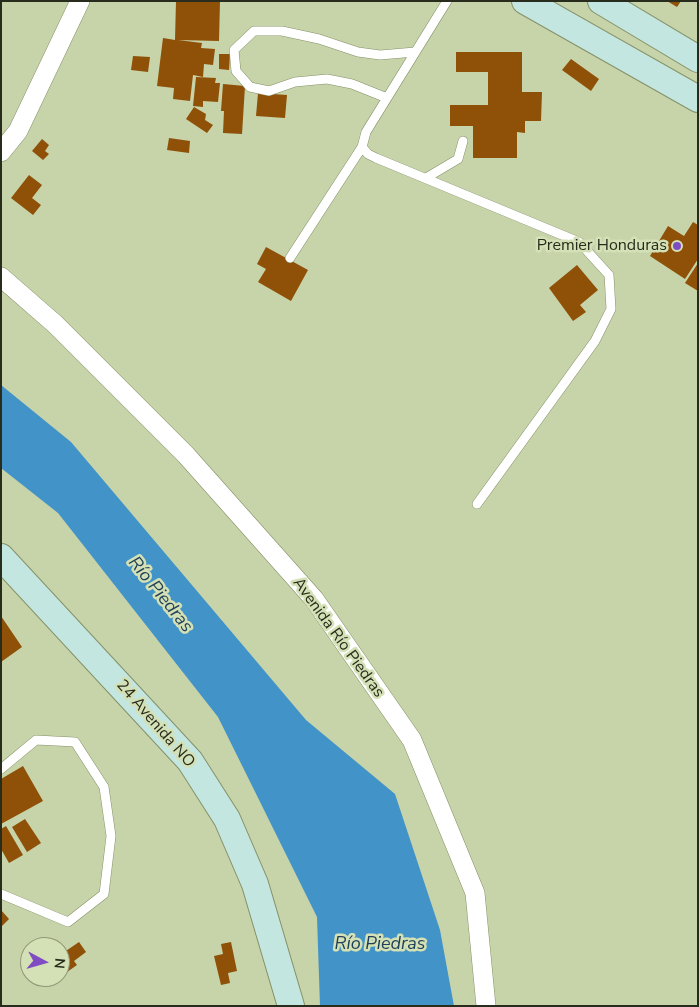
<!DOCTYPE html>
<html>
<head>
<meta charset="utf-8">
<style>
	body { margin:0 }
	#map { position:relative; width:699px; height:1007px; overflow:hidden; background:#c7d3a8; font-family:"Nunito Sans",sans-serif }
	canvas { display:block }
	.frame { position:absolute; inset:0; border:2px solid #282c1c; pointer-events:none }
	.north { position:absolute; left:20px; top:937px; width:50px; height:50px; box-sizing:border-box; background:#d4e0b5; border:1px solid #8f9878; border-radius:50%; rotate:96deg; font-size:14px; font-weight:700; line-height:20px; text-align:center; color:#282c1c }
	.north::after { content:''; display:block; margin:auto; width:18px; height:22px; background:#804cc3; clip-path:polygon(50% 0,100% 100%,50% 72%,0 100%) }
</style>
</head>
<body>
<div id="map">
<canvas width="699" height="1007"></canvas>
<div class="frame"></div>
<div class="north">N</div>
</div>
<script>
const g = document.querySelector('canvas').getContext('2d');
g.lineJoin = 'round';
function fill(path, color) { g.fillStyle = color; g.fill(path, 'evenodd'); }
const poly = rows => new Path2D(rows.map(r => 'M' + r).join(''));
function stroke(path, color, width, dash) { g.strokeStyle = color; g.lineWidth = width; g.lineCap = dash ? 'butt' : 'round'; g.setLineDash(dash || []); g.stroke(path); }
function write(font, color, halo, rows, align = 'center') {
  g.font = font + ' "Nunito Sans",sans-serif'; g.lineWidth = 5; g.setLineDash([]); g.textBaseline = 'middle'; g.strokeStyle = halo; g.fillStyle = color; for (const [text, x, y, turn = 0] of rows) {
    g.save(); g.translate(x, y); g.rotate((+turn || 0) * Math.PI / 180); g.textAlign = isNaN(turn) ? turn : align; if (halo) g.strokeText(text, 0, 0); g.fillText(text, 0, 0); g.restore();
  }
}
fill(poly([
	[1,385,71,442,306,720,395,794,440,930,454,1006,320,1006,317,917,218,717,58,513,1,468]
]), '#4293c8');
fill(poly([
	[176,1,220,1,219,41,178,40,202,43,201,48,215,49,213,65,204,64,203,77,193,75,190,101,173,99,174,88,157,86,163,38,175,40],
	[667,1,681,1,677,7],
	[456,52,522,52,522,92,542,92,541,121,525,121,525,133,517,132,517,158,473,158,473,126,450,126,450,105,488,105,488,72,456,72],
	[219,54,230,54,229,70,219,69],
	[133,56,150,57,148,72,131,70],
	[571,59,599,79,591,91,562,70],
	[196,77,216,78,215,83,220,83,218,102,203,101,203,107,193,106],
	[223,84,245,86,242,134,223,133,224,111,221,111],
	[258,93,287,95,285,118,256,116],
	[194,107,206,114,205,120,213,125,207,133,186,119],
	[169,138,190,141,189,153,167,150],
	[42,139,49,145,45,151,49,154,43,160,32,151],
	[29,175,42,185,32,198,41,205,33,215,11,198],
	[693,222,698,225,698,259,685,279,650,256,668,226,684,236],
	[266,247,308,270,291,301,258,282,266,269,257,264],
	[698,263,698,291,685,283],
	[577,265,598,290,580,305,586,312,573,321,549,288],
	[1,616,22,647,1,662],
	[23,766,43,801,1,824,1,779],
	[25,819,41,843,27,852,12,827],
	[6,826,23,855,9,863,1,849,1,829],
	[1,910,9,919,1,927],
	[79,942,86,952,74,961,77,965,60,977,60,955],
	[231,942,237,971,228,973,230,983,221,985,214,956,223,954,221,944]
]), '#8f5007');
const lane = poly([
	[447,1,366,132,362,147,368,154,376,158,579,242,609,275,611,309,595,341,477,504],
	[387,98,352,84,327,79,295,82,269,91,250,87,236,71,234,50,254,31,282,31,319,39,358,52,380,55,415,52],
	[426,178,458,159,463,141],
	[290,258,362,147],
	[1,769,36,740,75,742,104,787,111,836,104,894,68,922,1,894]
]);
const street = poly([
	[1,152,18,131,80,1],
	[1,277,55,324,186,455,314,599,412,740,475,893,486,1006]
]);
const secondary = poly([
	[525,1,698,99],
	[601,1,698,59],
	[1,557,190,761,227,819,255,884,291,1006]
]);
stroke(lane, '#859168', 10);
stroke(street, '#859168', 20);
stroke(secondary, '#859168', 28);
stroke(lane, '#fff', 9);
stroke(street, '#fff', 19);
stroke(secondary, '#c3e6e0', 26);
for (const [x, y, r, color] of [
	[677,246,5,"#804cc3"]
]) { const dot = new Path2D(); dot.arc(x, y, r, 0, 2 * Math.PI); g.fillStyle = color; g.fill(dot); stroke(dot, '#d4e0b5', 2); }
write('16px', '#282c1c', '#d4e0b5', [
	["Premier Honduras",667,246]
], 'right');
write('16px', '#282c1c', '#d4e0b5', [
	["Avenida Río Piedras",338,638,54],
	["24 Avenida NO",155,724,49]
]);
write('italic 18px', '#1d3f57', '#d4e0b5', [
	["Río Piedras",160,595,51],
	["Río Piedras",380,945]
]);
</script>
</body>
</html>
